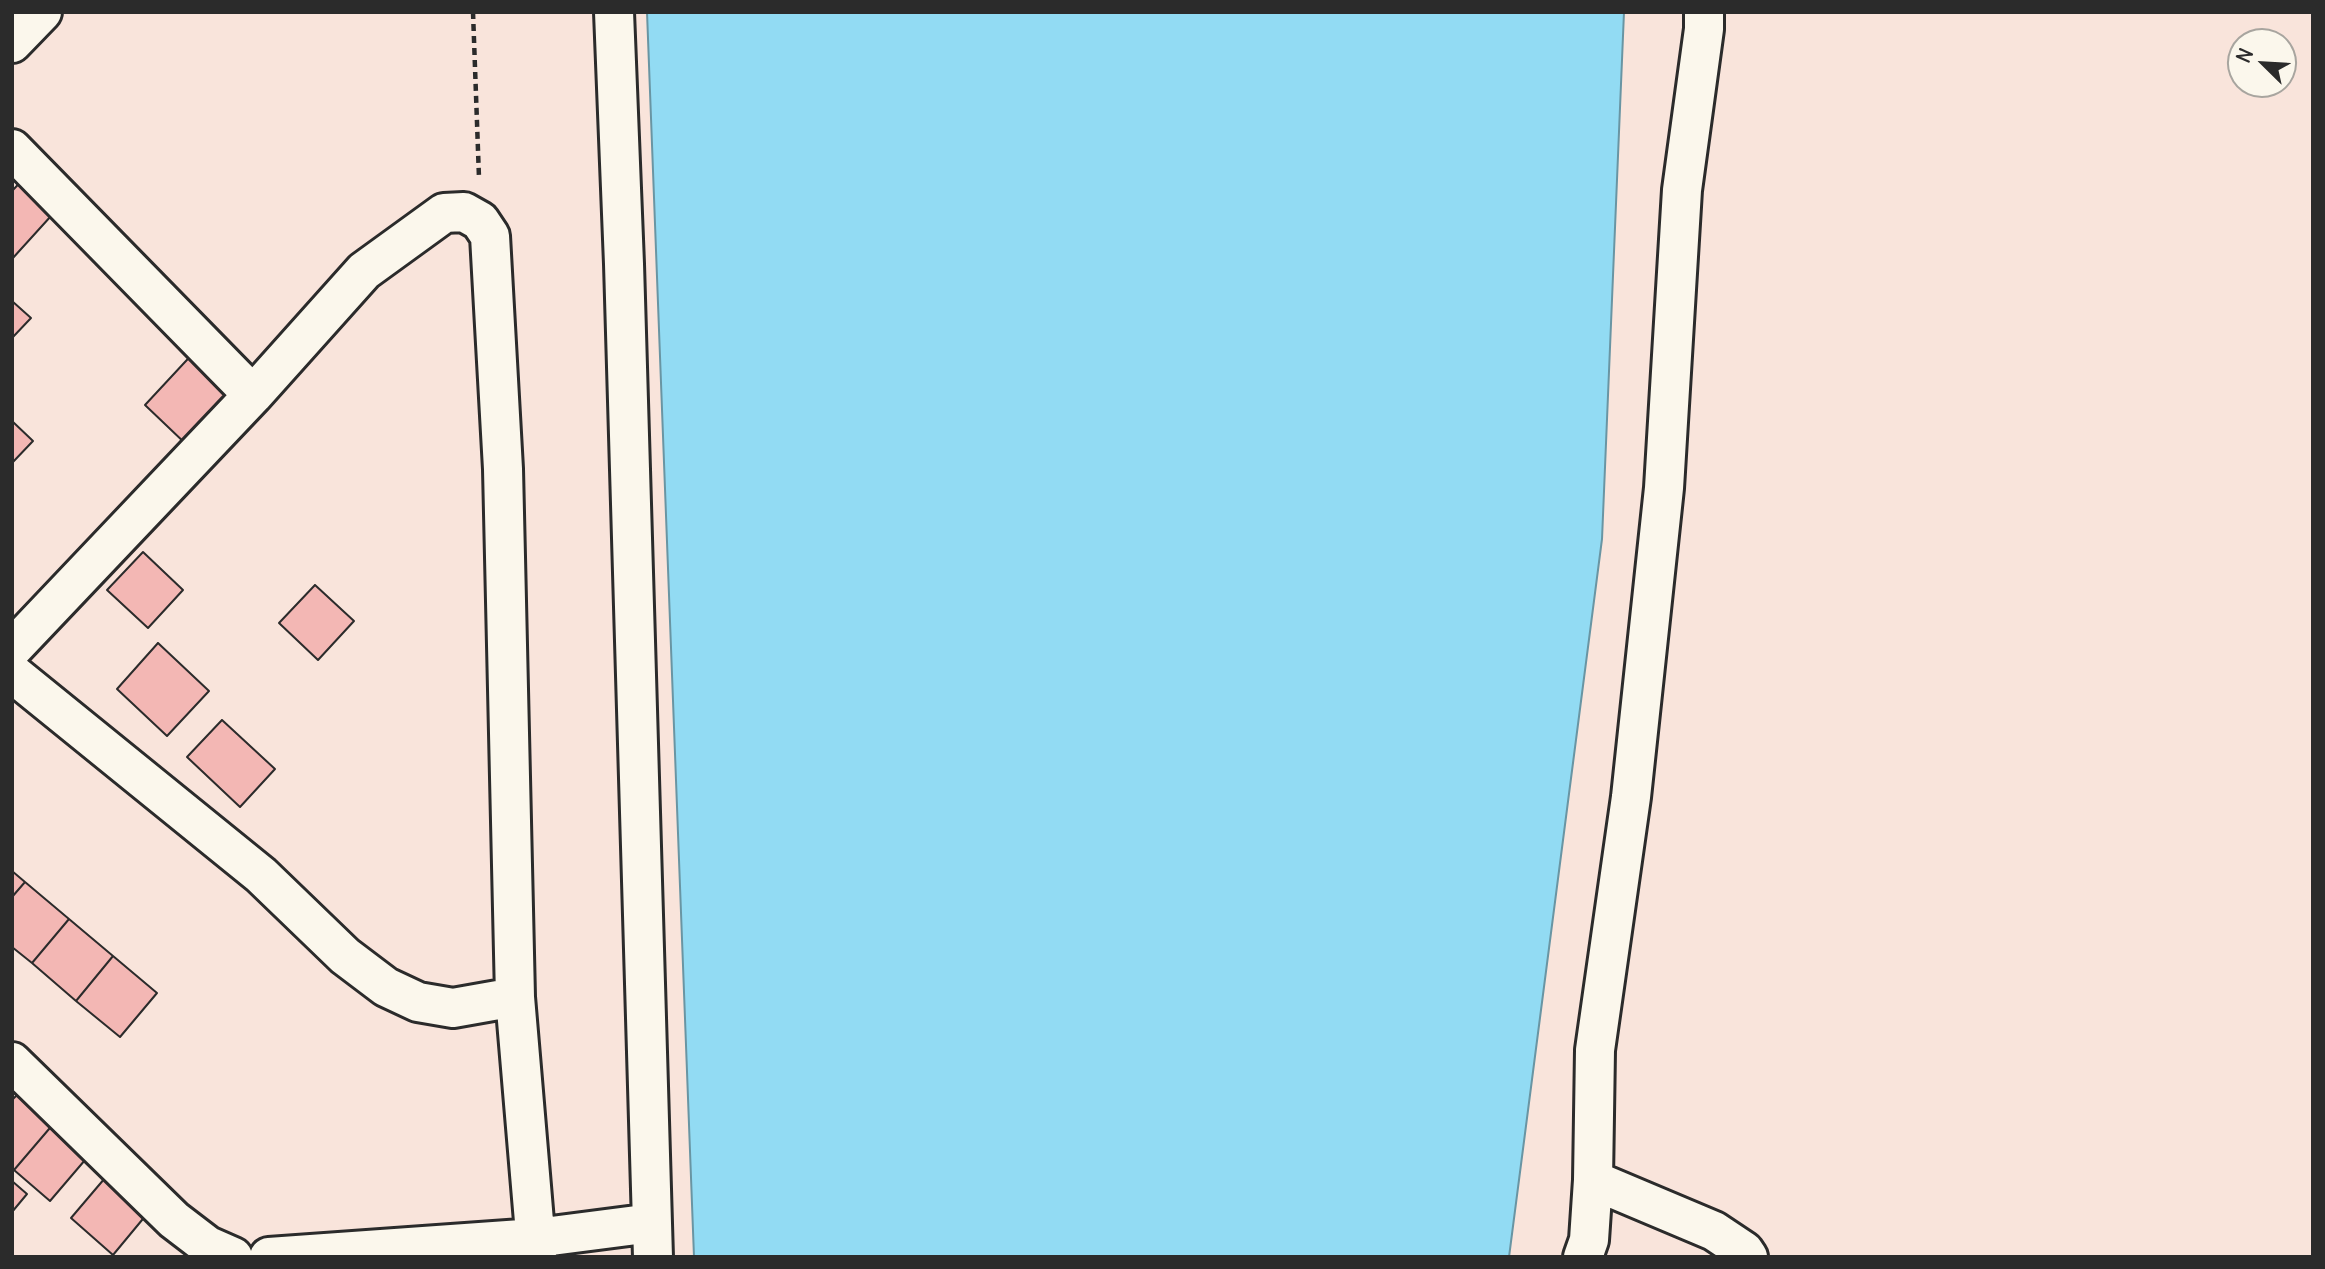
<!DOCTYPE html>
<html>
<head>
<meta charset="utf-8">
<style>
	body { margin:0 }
	#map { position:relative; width:2325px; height:1269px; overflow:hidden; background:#f9e4db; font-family:Delius,sans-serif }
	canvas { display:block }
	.frame { position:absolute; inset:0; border:14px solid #2b2b2b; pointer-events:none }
	.north { position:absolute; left:2227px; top:28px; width:70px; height:70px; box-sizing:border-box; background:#fbf7ec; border:2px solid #a8a59f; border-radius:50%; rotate:294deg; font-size:19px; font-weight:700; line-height:28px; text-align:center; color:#2b2b2b }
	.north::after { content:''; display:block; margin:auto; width:24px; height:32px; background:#2b2b2b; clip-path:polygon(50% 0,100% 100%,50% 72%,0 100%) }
</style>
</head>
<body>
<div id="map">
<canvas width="2325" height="1269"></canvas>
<div class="frame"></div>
<div class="north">N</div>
</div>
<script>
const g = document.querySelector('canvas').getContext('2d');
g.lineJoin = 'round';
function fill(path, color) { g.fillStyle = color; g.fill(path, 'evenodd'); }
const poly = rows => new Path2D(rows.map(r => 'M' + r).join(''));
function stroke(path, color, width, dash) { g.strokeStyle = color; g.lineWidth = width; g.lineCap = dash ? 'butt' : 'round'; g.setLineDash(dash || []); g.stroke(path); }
const water = poly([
	[647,12,1624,12,1602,539,1509,1257,694,1257,647,12]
]);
fill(water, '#92dbf3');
stroke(water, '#6995a3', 2);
const building = poly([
	[28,174,61,205,12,259,12,191,28,174],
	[12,301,31,318,12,338,12,301],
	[198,348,241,389,188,446,145,405,198,348],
	[12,421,33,441,12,463,12,421],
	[143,552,183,590,148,628,107,590,143,552],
	[315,585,354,621,318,660,279,623,315,585],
	[158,643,209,691,167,736,117,689,158,643],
	[222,720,275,769,240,807,187,757,222,720],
	[12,871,25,882,12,897,12,871],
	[25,882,69,919,32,963,12,947,12,897,25,882],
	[69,919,113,956,76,1001,32,963,69,919],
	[113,956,157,993,120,1037,76,1001,113,956],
	[20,1092,55,1122,14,1170,12,1169,12,1100,20,1092],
	[55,1122,91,1153,50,1201,14,1170,55,1122],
	[105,1178,147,1214,113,1255,71,1218,105,1178],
	[12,1181,27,1194,12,1212,12,1181]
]);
fill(building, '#f3b7b4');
stroke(building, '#2b2b2b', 2);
const minor = poly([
	[614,12,624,264,653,1257],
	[12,43,42,12],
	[12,149,253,395],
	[12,649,253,395,364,271,444,213,464,212,480,221,490,236,503,469,515,997,537,1257],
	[12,673,261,875,345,956,386,987,418,1002,453,1008,515,997],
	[12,1062,174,1220,208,1246,233,1257],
	[1593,1180,1714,1231,1744,1251,1748,1257],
	[269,1257,536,1238,652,1223],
	[1583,1257,1589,1240,1593,1180,1595,1050,1631,797,1664,488,1682,190,1704,29,1704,12]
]);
stroke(minor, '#2b2b2b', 44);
stroke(poly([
	[473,12,479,178]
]), '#2b2b2b', 4.5, [7, 5]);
stroke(minor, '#fbf7ec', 38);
</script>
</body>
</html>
